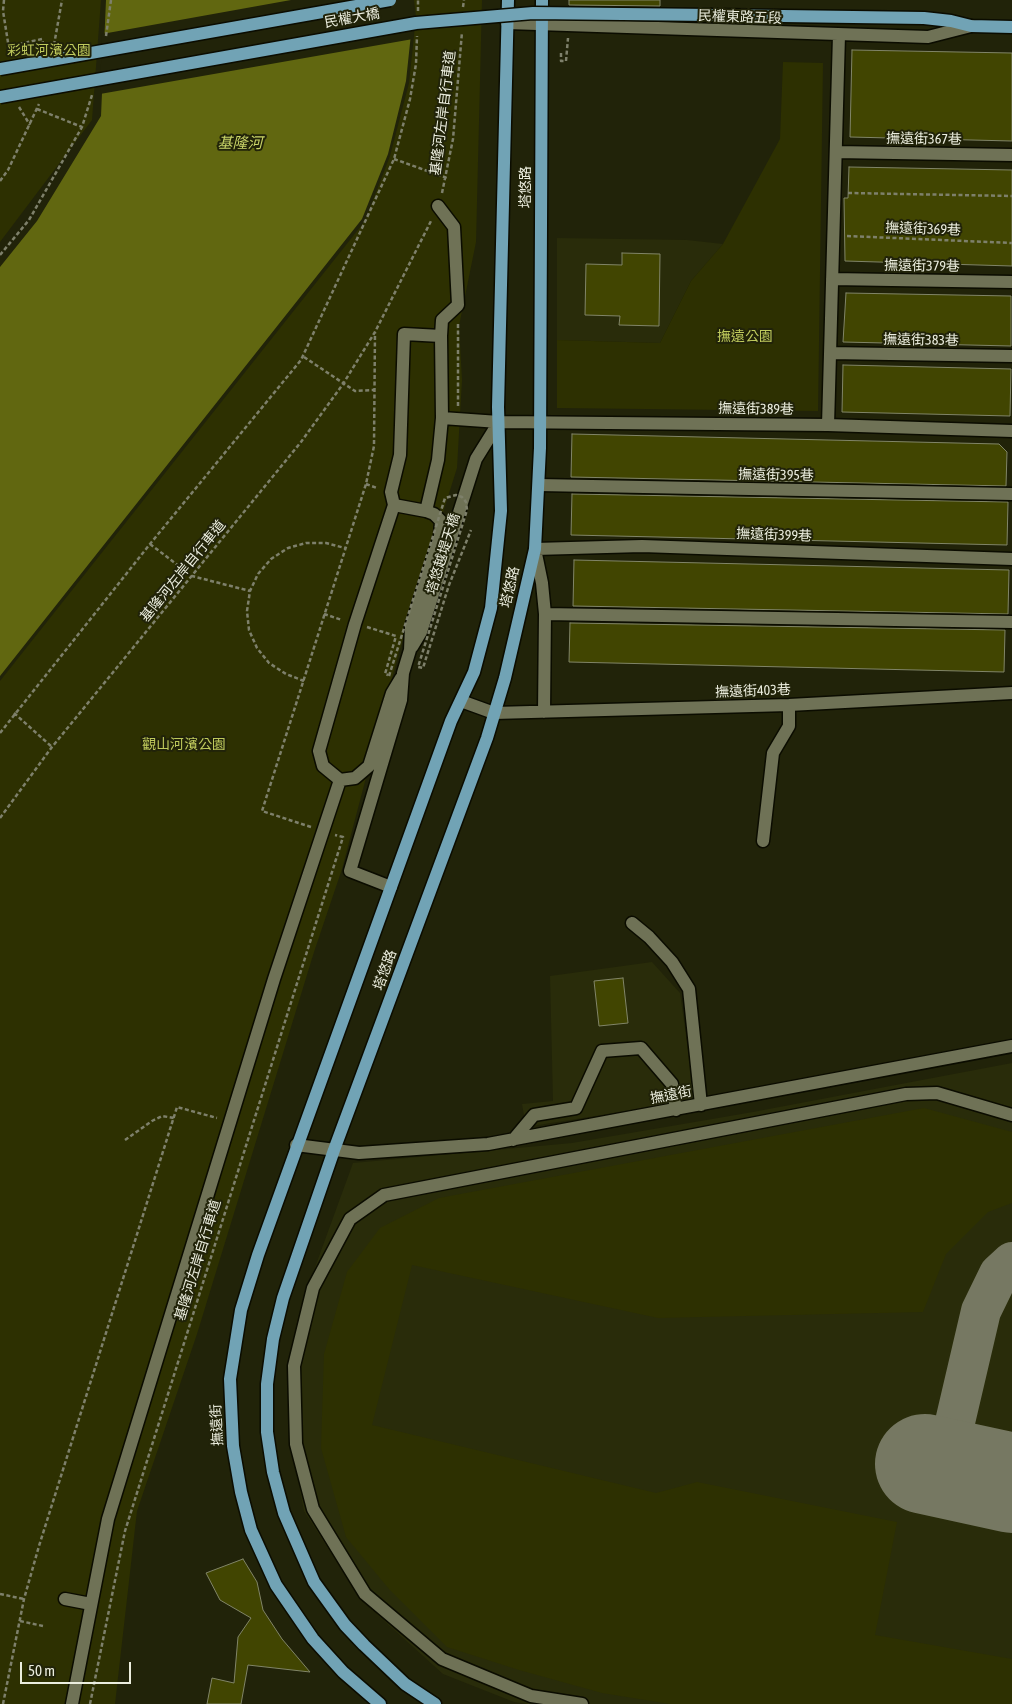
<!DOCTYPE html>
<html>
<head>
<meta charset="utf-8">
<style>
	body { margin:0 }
	#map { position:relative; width:1012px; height:1704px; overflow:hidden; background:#212309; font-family:"Asap Condensed",sans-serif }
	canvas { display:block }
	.scale { position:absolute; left:20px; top:1662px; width:111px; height:22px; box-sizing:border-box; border:2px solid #ebedde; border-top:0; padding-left:6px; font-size:15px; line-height:18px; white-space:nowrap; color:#ebedde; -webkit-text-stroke:4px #212309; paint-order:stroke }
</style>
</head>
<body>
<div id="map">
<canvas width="1012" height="1704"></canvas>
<div class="scale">50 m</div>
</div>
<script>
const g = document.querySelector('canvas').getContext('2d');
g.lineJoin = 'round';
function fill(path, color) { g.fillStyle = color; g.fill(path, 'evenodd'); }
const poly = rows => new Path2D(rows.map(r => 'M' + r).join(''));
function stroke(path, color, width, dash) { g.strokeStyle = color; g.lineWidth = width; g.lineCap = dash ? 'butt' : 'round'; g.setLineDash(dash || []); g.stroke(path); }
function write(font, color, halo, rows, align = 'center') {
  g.font = font + ' "Asap Condensed","Noto Sans TC",sans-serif'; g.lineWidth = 4; g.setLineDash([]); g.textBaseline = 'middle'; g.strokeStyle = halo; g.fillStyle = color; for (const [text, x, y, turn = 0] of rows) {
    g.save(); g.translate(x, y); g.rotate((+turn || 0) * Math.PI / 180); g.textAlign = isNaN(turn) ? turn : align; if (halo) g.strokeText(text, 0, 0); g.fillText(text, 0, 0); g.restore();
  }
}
fill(poly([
	[557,238,687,240,723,244,691,281,660,343,557,340],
	[652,962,680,993,695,1100,526,1127,522,1104,553,1101,550,976],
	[1012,1063,1012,1704,528,1704,514,1702,443,1674,361,1600,304,1511,290,1438,306,1292,353,1163,572,1143,753,1112]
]), '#292c0a');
fill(poly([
	[0,0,101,0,92,120,0,242],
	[414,0,482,0,476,242,459,326,462,380,457,468,399,652,342,869,314,952,197,1334,137,1511,115,1704,0,1704,0,681,365,221,390,156,409,83,416,17],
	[783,62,823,63,818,411,557,408,557,340,660,343,691,281,723,244,780,139],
	[924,1108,1012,1132,1012,1203,988,1212,946,1254,923,1312,658,1318,412,1265,372,1425,656,1493,697,1482,897,1522,875,1635,1012,1659,1012,1704,670,1704,602,1693,519,1670,447,1647,389,1589,346,1537,321,1448,324,1354,347,1272,380,1228,439,1198]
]), '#2d3001');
fill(poly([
	[106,0,412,0,413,15,406,81,388,154,362,219,0,676,0,267,37,221,101,116]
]), '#616710');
fill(poly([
	[291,0,414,0,413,39,100,94,102,34]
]), '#212309');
stroke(poly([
	[944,1469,981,1311,999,1274,1012,1262]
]), '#767862', 40);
stroke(poly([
	[925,1464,1012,1483]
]), '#767862', 100);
const building = poly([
	[569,0,660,0,660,6,569,5,569,0],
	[852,50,1012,53,1012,141,850,137,852,50],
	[849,167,1012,170,1012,266,845,261,844,198,848,198,849,167],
	[622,253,660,254,659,326,619,325,620,316,585,315,586,264,622,265,622,253],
	[846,293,1011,296,1011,346,843,342,846,293],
	[843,365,1011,369,1010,416,842,412,843,365],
	[572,434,999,444,1007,452,1006,486,571,477,572,434],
	[572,494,1008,502,1007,545,571,535,572,494],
	[574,560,1009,570,1008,614,573,606,574,560],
	[570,623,1005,630,1004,672,569,662,570,623],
	[623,978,628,1023,599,1026,594,981,623,978],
	[243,1559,257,1582,263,1610,282,1639,310,1672,248,1665,241,1704,207,1704,212,1678,234,1683,238,1637,251,1618,220,1600,206,1573,243,1559]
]);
fill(building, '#414501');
stroke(building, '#818568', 1);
const minor = poly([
	[507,23,928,37,971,26],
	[836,152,1012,155],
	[438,206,454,227,458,305,442,320,441,336],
	[832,279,1012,282],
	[830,353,1012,356],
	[442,418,499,422,828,425,1012,431],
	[828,425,839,35],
	[539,485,1012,494],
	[545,614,1012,622],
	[412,647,421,632,476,459,499,422],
	[461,701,494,713,789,705,1012,693],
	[544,712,545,614,542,583,535,549,642,546,1012,559],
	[340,780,355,778,369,766,392,693,401,678],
	[763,841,773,753,789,726,789,705],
	[391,887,350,871,401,700,403,673,410,650,411,627,440,536,441,521,434,514,426,511],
	[632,923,649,937,672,962,689,989,701,1105],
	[513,1140,534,1115,576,1108,602,1051,641,1048,672,1084,676,1110],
	[296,1145,359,1153,488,1144,1012,1046],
	[65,1599,91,1604],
	[72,1704,108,1519,274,979,340,780,323,766,319,751,355,624,394,505,391,492,400,455,404,334,441,336,442,418,438,460,426,511,394,505],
	[582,1704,531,1696,442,1659,365,1594,313,1509,296,1444,294,1366,313,1288,350,1219,384,1195,906,1094,937,1093,1012,1115]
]);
const major = poly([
	[712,15,924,18,951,21,971,26,1012,27],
	[380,1704,343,1672,313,1639,276,1585,251,1530,241,1492,233,1446,230,1379,241,1310,258,1255,451,721,474,672,491,608,501,511,498,407,508,0],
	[435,1704,405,1684,364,1645,345,1625,314,1582,284,1513,273,1472,267,1432,267,1384,273,1339,283,1298,334,1150,487,738,505,678,535,549,540,448,542,0]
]);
stroke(minor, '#0b0c00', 15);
stroke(major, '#0b0c00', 15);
stroke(poly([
	[4,0,3,11,10,55],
	[463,7,464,0],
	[418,11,418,0],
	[106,36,111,0],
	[19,44,42,39,43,43,23,47,24,50],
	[54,45,62,0],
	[561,53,561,61,566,61,568,38],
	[19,107,30,125],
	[37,109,82,127],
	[394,159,447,178],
	[0,181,8,170,39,104],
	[442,193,453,139,462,32],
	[848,193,1012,196],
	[847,236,1012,243],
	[0,255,29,220,82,127,92,95],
	[304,357,355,391,374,390],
	[458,406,458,324],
	[366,484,377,488],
	[150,544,192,576,250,591],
	[324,614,342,620],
	[367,627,396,636,385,674,388,675],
	[304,681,286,674,269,663,257,648,249,630,247,611,250,591,258,574,271,559,288,548,306,543,326,543,345,548],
	[14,713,52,747],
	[0,733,150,544,301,360,394,159,410,99,416,64,417,36],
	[0,818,52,747,301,442,343,384,375,332,432,219],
	[311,827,262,811,366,484,374,446,375,332],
	[125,1140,152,1121,162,1116,174,1118],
	[0,1594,24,1599],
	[20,1621,43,1626],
	[3,1704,24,1599,39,1546,177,1107,217,1118],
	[90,1704,125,1531,343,837,335,835]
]), '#7e806b', 2.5, [4, 2.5]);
stroke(minor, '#6f7256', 12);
stroke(major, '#71a3b5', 12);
const majorBridge = poly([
	[0,69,390,0],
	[0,97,416,23,533,13,712,15]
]);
stroke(majorBridge, '#0b0c00', 15, []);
stroke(poly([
	[389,676,445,498,456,495,462,497,466,502,467,510,418,667,423,668,449,585,471,530]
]), '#7e806b', 2.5, [4, 2.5]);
stroke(majorBridge, '#71a3b5', 12);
write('14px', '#ebedde', '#212309', [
	["民權東路五段",740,17,2],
	["民權大橋",352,18,-10],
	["基隆河左岸自行車道",443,113,-83],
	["撫遠街367巷",924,139,1],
	["塔悠路",526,187,-90],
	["撫遠街369巷",923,229,2],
	["撫遠街379巷",922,266,1],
	["撫遠街383巷",921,340,1],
	["撫遠街389巷",756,409,1],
	["撫遠街395巷",776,475,1],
	["撫遠街399巷",774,535,2],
	["塔悠越堤天橋",443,554,-73],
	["基隆河左岸自行車道",183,571,-51],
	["塔悠路",510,587,-77],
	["撫遠街403巷",753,691,-2],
	["塔悠路",385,970,-70],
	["撫遠街",671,1095,-11],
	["基隆河左岸自行車道",198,1260,-73],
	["撫遠街",217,1425,-93]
]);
write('14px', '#bfca5c', '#212309', [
	["彩虹河濱公園",49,51],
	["撫遠公園",745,337],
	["觀山河濱公園",184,745]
]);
write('italic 15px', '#cad568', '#212309', [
	["基隆河",240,143]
]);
</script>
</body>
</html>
